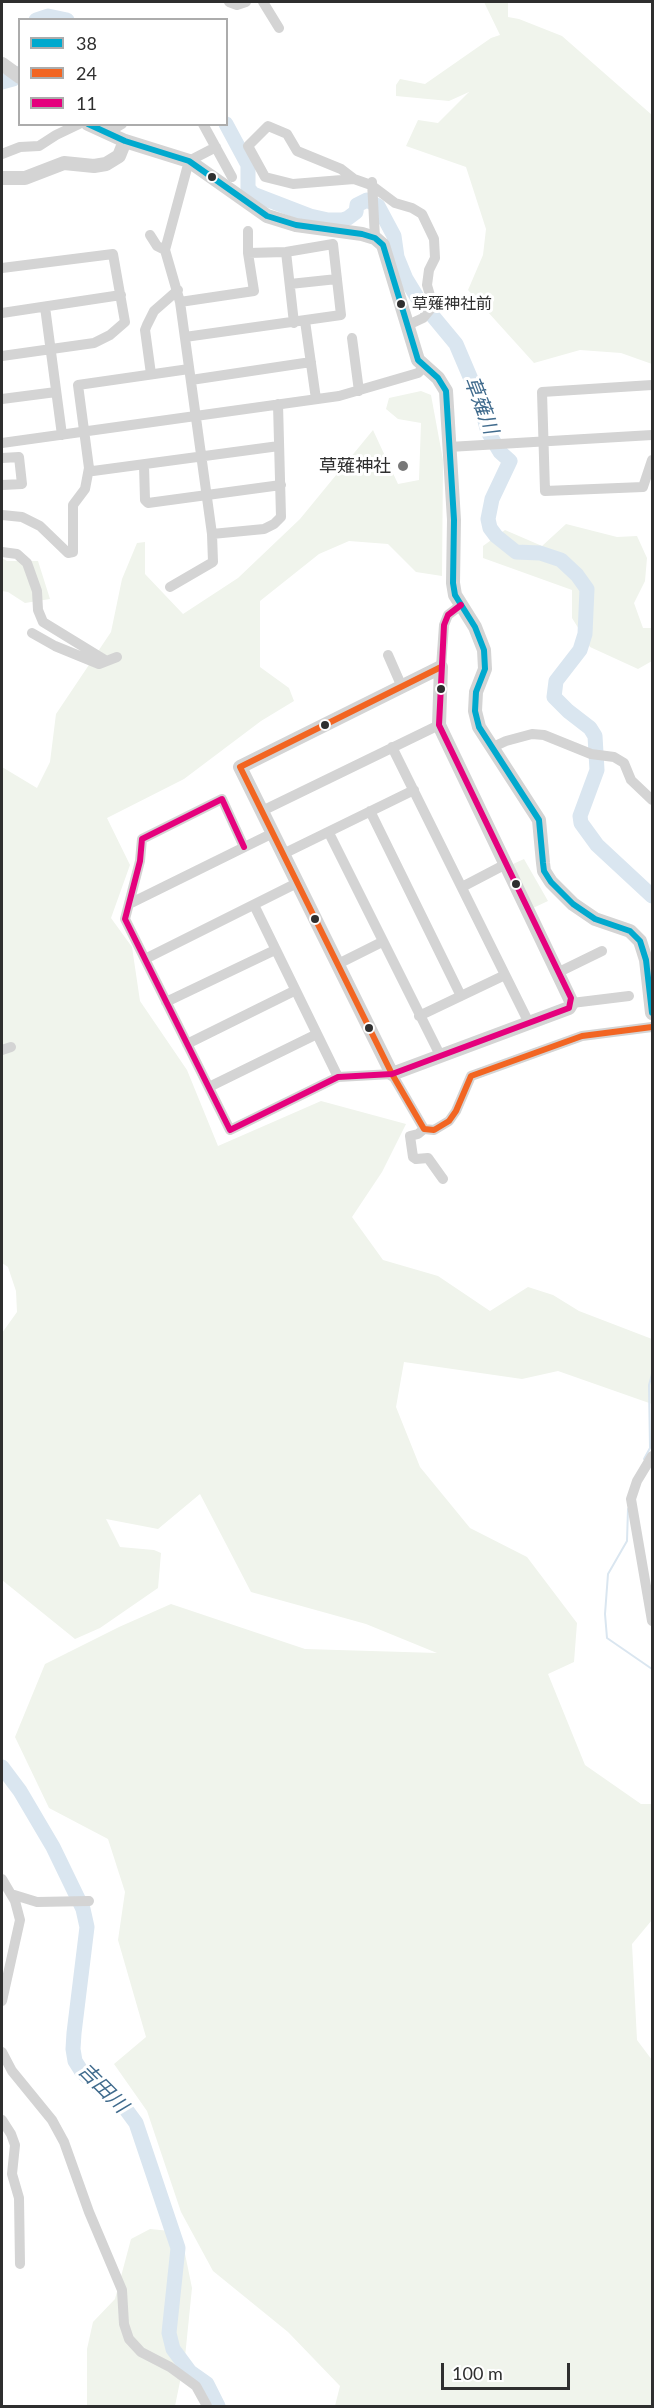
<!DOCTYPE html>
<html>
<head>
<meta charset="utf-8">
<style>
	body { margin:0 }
	#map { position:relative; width:654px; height:2408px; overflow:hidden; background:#fff; font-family:Lato,sans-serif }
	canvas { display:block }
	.frame { position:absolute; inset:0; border:3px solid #2f2f2f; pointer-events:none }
	.legend { position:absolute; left:18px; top:18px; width:210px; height:108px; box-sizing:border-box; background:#fff; border:2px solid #acacac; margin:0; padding:8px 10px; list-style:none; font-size:18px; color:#2f2f2f }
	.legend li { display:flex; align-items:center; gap:12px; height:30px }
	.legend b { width:30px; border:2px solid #acacac }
	.scale { position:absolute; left:441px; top:2363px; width:129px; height:27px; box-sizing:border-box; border:3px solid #2f2f2f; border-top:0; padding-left:8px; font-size:18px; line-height:21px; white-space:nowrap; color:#2f2f2f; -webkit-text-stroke:4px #fff; paint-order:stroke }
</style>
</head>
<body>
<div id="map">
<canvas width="654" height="2408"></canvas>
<div class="frame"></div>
<ul class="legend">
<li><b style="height:8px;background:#00a9ce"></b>38</li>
<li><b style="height:8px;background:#f26522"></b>24</li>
<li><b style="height:8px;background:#e5007d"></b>11</li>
</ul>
<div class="scale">100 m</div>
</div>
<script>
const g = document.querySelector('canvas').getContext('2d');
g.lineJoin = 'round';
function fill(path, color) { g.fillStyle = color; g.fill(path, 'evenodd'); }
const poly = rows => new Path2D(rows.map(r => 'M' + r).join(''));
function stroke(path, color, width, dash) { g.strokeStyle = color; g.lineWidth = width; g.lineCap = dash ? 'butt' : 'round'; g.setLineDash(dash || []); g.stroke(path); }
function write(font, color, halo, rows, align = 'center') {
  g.font = font + ' Lato,"Noto Sans JP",sans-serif'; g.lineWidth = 6; g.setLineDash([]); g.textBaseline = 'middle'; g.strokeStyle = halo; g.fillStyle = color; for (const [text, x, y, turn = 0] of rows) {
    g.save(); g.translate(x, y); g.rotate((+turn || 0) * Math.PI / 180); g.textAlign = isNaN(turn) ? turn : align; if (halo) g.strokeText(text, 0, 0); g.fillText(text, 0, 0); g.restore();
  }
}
fill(poly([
	[484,2,508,2,508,17,519,19,562,36,652,115,652,364,621,353,580,350,534,363,468,290,483,255,486,229,466,167,406,146,418,120,438,123,469,92,449,101,396,96,396,85,400,79,425,84,491,38,500,35],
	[421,391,431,395,443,460,442,576,416,572,388,544,349,541,319,554,260,601,260,667,289,688,294,701,261,721,184,779,107,818,130,865,111,918,132,947,140,1001,187,1070,218,1146,321,1101,406,1124,382,1172,352,1217,383,1260,438,1276,490,1311,528,1287,553,1295,579,1311,652,1339,652,1404,558,1371,522,1379,404,1362,396,1407,420,1467,470,1528,527,1557,577,1623,574,1662,548,1674,585,1765,641,1804,652,1804,652,1920,632,1944,637,2040,652,2060,652,2406,335,2406,340,2386,288,2332,213,2271,181,2212,147,2111,114,2064,146,2037,118,1940,125,1892,108,1839,49,1808,15,1737,45,1664,119,1627,171,1604,305,1649,437,1653,366,1624,251,1592,200,1494,158,1529,106,1519,120,1547,154,1550,161,1553,158,1588,100,1628,75,1639,2,1580,2,1333,17,1312,16,1291,8,1267,2,1263,2,767,37,788,50,762,56,714,111,632,122,579,137,543,145,542,145,574,183,614,238,578,300,519,373,430,398,484,419,480,421,423,398,419,386,409,389,398],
	[566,524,617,537,637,536,647,558,645,581,634,603,643,628,652,628,652,661,638,669,590,647,572,618,572,590,483,558,483,546,505,530,542,546],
	[2,558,7,561,38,561,50,599,25,603,8,592,2,591],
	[524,859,548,901,533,908,513,864],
	[150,2229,170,2231,184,2249,192,2288,185,2357,175,2406,87,2406,87,2349,93,2322,115,2299,131,2239]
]), '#f0f4ec');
stroke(poly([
	[644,1459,650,1448,649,1385,652,1374],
	[628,1509,627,1541,608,1574,605,1614,607,1638,652,1669]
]), '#dae6f0', 2);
stroke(poly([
	[36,20,48,16,67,20],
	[2,82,13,79,20,73],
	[226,124,248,165,248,188,253,194,310,216,328,220,342,220,348,218,356,212,357,205,367,200,378,206,394,236,397,257,406,279,417,297,456,344,479,398,488,432,500,452,510,461,492,499,488,519,490,528,496,536,516,552,540,553,561,560,577,575,587,589,585,634,580,650,556,681,554,697,568,711,590,728,595,736,597,770,580,816,581,823,597,845,652,896],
	[2,1767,20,1791,53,1847,83,1909,87,1927,74,2033,73,2049,75,2061,82,2072,103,2091,122,2104,136,2123,178,2248,169,2333,173,2349,190,2372,207,2384,218,2406]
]), '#dae6f0', 15);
stroke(poly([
	[229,2,237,5,246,2],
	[263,2,279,28],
	[203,124,232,177],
	[107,133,122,124],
	[2,154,20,147,39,146,56,135,79,124],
	[354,179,341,169,297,151,287,134,268,126,248,146,265,177,293,184,354,179,371,185,395,203,412,208,422,214,434,239,435,258,429,270,427,285,433,306,423,318,408,325],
	[372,182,375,238],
	[248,231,248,253],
	[150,235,157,246,165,250],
	[286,252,294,323],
	[2,268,113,254,125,322,110,335,94,343,2,356],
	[290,284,337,279],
	[180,302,254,291,248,253,286,252,333,244,341,315,185,337],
	[45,307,62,435],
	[2,313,121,295],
	[305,321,316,399],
	[352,338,359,391],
	[189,369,78,385,89,468,93,471,279,446],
	[151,374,145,330,147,325,154,311,178,290],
	[191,380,311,362],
	[652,385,542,392,545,491,643,487,652,460],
	[2,399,56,392],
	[2,443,339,396,418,373,424,367],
	[449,447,652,435],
	[2,458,19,457,22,484,2,485],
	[144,465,145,500,148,503,281,485],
	[2,515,22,517,40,526,68,553,73,552,73,505,85,489,89,468],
	[212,534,264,529,274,524,281,517,278,404],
	[2,552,17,554,27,563,37,591,38,610,43,622,105,660],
	[170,587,213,562,212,534,180,302,165,250,189,161,216,147],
	[32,633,55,646,99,664,117,657],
	[388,655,402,687],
	[441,667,444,625,448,615,461,605],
	[392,747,528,1021],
	[493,747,506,741,532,734,544,735,591,754,614,757,624,763,631,780,652,800],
	[262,811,439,725],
	[370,811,461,996],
	[329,833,440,1055],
	[244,847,222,799,142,839,140,861,125,919,230,1130,338,1077,392,1074,424,1129,434,1130,449,1121,456,1111,471,1076,582,1036,652,1027],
	[283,854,414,790],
	[462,887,506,864],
	[129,904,273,833],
	[254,905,338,1077],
	[145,959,297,883],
	[338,964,382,942],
	[559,972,602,951],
	[166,1002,275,950],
	[572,1003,629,996],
	[419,1016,505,975],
	[187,1044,294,991],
	[2,1050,11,1047],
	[209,1087,317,1034],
	[424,1129,418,1134,410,1136,413,1157,416,1159,428,1158,443,1179],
	[652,1456,637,1481,631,1499,652,1621],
	[2,1879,15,1901,20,1920,2,2001],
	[11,1894,37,1902,89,1901],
	[2,2052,12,2071,52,2120,64,2142,89,2212,122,2290,124,2324,129,2339,141,2352,170,2367,196,2386,207,2406],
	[2,2120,11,2134,15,2145,12,2174,19,2198,20,2264]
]), '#d4d4d4', 10);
stroke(poly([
	[2,64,20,77],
	[88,124,125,141,189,161,267,216,296,225,362,234,375,238,383,245,418,360,438,378,446,391,454,520,453,583,455,595,475,627,484,650,485,669,476,692,475,711,479,727,539,820,543,863,544,871,551,882,573,904,595,919,630,931,640,941,646,960,652,1013],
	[2,178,25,178,64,163,94,166,106,164,119,156,125,141],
	[441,667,439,725,572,1003,569,1008,392,1074,240,767,441,667]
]), '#d4d4d4', 14);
stroke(poly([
	[88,124,125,141,189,161,267,216,296,225,362,234,375,238,383,245,418,360,438,378,446,391,454,520,453,583,455,595,475,627,484,650,485,669,476,692,475,711,479,727,539,820,543,863,544,871,551,882,573,904,595,919,630,931,640,941,646,960,652,1013]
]), '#00a9ce', 6);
stroke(poly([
	[441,667,240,767,392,1074,424,1129,434,1130,449,1121,456,1111,471,1076,582,1036,652,1027]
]), '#f26522', 6);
stroke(poly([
	[244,847,222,799,142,839,140,861,125,919,230,1130,338,1077,392,1074,569,1008,571,998,439,725,444,625,448,615,461,605]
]), '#e5007d', 6);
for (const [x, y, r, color] of [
	[212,177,5,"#2f2f2f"],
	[401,304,5,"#2f2f2f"],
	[403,466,6,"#787878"],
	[441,689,5,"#2f2f2f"],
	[325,725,5,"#2f2f2f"],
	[516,884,5,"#2f2f2f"],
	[315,919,5,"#2f2f2f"],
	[369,1028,5,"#2f2f2f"]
]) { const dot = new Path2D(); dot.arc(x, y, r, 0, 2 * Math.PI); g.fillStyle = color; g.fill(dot); stroke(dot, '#fff', 2); }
write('16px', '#2f2f2f', '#fff', [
	["草薙神社前",412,304]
], 'left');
write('18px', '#2f2f2f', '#fff', [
	["草薙神社",391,466]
], 'right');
write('italic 20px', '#406b8d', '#fff', [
	["草薙川",481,405,69],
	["吉田川",103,2088,45]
]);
</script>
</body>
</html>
